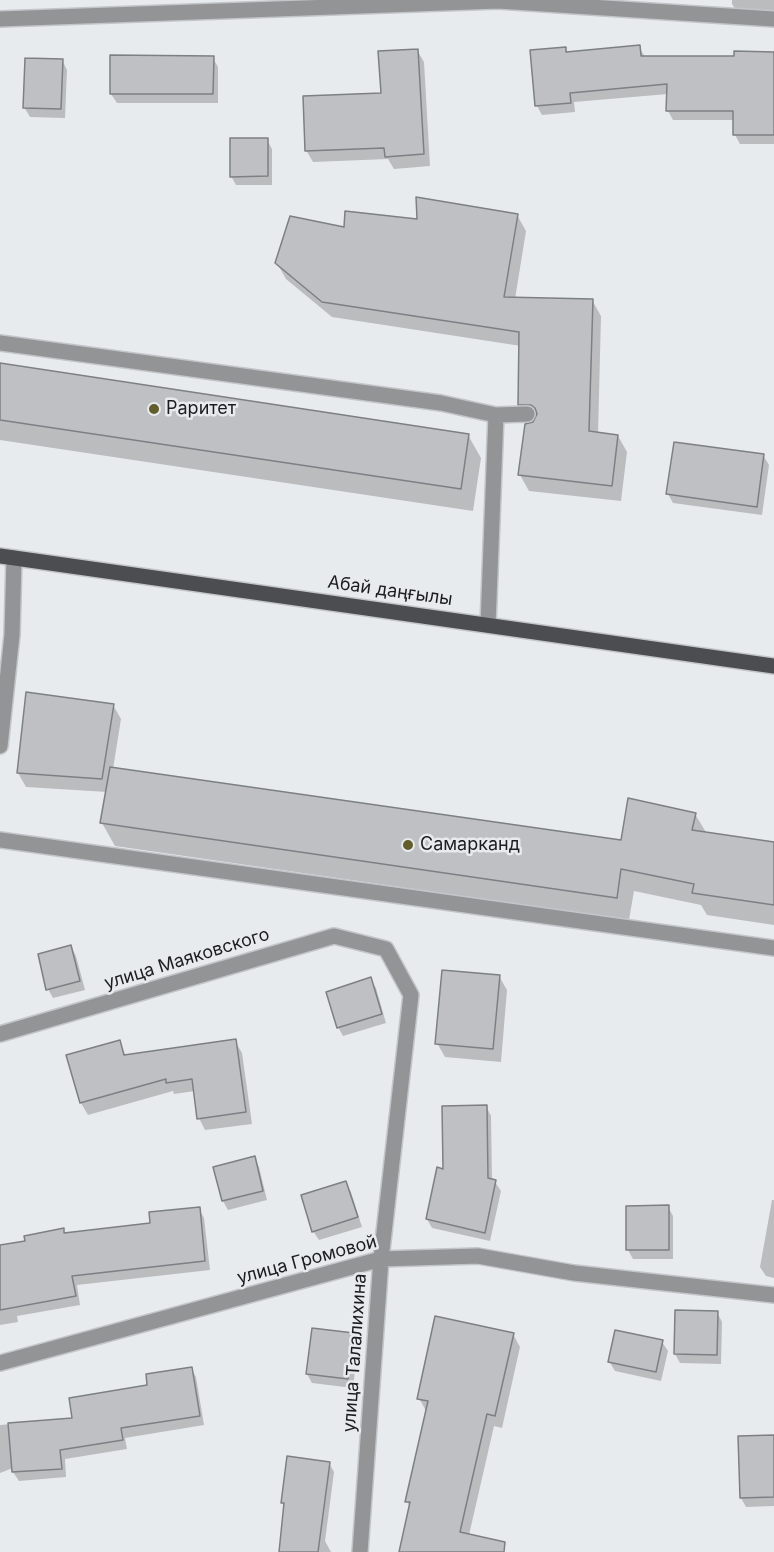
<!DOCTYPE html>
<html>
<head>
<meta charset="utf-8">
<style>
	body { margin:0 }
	canvas { display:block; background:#e8ebee }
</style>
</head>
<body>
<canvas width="774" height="1552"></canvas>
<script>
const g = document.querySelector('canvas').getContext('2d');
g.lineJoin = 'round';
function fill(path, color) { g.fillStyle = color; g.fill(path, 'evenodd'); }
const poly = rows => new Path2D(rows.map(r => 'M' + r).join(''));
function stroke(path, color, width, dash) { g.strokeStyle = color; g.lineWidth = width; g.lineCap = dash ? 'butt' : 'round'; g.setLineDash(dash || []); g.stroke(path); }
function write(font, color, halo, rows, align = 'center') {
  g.font = font + ' Inter,sans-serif'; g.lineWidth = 5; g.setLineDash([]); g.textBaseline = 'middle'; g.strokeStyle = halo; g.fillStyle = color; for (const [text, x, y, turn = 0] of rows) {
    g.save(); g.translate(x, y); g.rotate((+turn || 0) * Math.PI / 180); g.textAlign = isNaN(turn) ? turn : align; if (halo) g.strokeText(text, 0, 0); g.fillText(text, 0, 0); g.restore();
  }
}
fill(poly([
	[732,0,774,0,774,15,739,15,732,4],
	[639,47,645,57,735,57,774,53,774,144,740,144,735,135,735,120,673,120,668,111,668,94,574,102,575,112,542,115,537,106,565,48,568,53],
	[417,50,424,62,430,166,394,169,388,159,313,162,306,150,382,95],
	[213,58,218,67,218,103,117,103,111,94],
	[62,60,67,70,65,118,30,117,24,107],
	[267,140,272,149,272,185,236,185,231,176],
	[517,215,526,231,515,299,592,300,601,316,598,434,618,436,627,452,621,501,529,491,520,475,534,420,528,420,519,404,521,346,332,317,286,279,277,263,345,229,419,220],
	[0,365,468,435,481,458,473,511,0,440],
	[763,455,769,465,762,515,673,503,668,494],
	[113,705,121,719,113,769,622,842,695,814,707,834,774,844,774,925,707,915,701,905,634,891,629,920,115,846,102,823,107,792,26,787,18,773],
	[71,947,76,956,85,990,53,998,48,989],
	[499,976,507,990,501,1062,445,1057,437,1043],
	[370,979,376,988,386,1023,343,1036,338,1027],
	[235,1041,242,1053,252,1124,205,1130,199,1118,195,1091,174,1094,173,1091,88,1115,81,1103,119,1042,126,1056],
	[486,1106,491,1116,492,1181,495,1182,501,1191,490,1241,432,1228,427,1219,445,1170],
	[254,1158,259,1167,267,1200,228,1210,223,1201],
	[346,1183,351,1192,362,1227,319,1240,313,1231],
	[772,1200,774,1200,774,1278,766,1276,760,1267],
	[628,1207,668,1207,673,1216,673,1259,633,1259,628,1250],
	[199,1209,204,1218,210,1270,77,1285,80,1305,17,1316,18,1322,0,1325,0,1247,27,1242,63,1230,65,1234,151,1224],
	[717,1312,722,1322,721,1364,680,1363,675,1354],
	[353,1334,358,1343,353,1388,312,1383,307,1374],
	[513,1334,520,1347,502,1428,494,1426,469,1535,476,1552,400,1552,410,1507,407,1501,426,1411,419,1398],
	[662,1342,668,1351,661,1381,615,1371,609,1361],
	[191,1368,196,1377,204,1425,125,1438,127,1449,65,1459,66,1477,19,1481,13,1472,13,1468,0,1473,0,1425,74,1419],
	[774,1436,774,1506,746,1507,741,1498],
	[329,1463,334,1472,325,1541,331,1552,280,1552,285,1508,282,1503]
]), '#0003');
const building = poly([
	[640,45,641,56,734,56,734,51,774,52,774,135,733,135,733,111,666,111,667,84,570,93,571,103,535,106,530,50,566,47,566,52,640,45],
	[418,49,424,154,385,157,384,148,305,151,303,96,381,93,378,51,418,49],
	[110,55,214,56,213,94,110,94,110,55],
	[25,58,63,59,61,109,23,108,25,58],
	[230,138,268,138,268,176,230,177,230,138],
	[416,197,518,214,504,297,593,299,589,431,618,435,612,486,518,475,525,424,533,422,537,414,535,408,531,405,518,405,519,332,322,302,275,263,290,216,344,227,345,211,417,219,416,197],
	[0,363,469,434,461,489,0,420,0,363],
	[674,442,764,454,757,507,666,494,674,442],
	[26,692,114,704,102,779,17,773,26,692],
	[110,767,621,840,628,798,696,813,692,830,774,842,774,905,692,893,694,884,621,869,617,898,100,823,110,767],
	[71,945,80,981,46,990,38,954,71,945],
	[442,970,500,975,493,1049,435,1044,442,970],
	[371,977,382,1014,337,1028,326,992,371,977],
	[236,1039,246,1112,197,1119,192,1079,166,1083,166,1079,80,1103,66,1055,120,1040,124,1055,236,1039],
	[487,1105,488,1178,496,1180,485,1233,426,1219,437,1167,443,1169,442,1106,487,1105],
	[255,1156,263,1191,222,1201,213,1167,255,1156],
	[346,1181,358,1217,312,1232,301,1195,346,1181],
	[669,1205,669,1250,626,1250,626,1206,669,1205],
	[200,1207,205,1261,72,1276,76,1296,0,1310,0,1245,25,1241,24,1236,64,1228,64,1233,150,1223,149,1212,200,1207],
	[675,1310,718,1311,717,1355,674,1354,675,1310],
	[435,1316,514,1333,495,1416,487,1414,460,1532,505,1542,504,1552,399,1552,410,1502,405,1502,428,1401,417,1399,435,1316],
	[312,1328,354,1333,348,1379,306,1374,312,1328],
	[615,1330,663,1340,656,1372,608,1362,615,1330],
	[192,1367,200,1416,121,1428,123,1440,60,1450,62,1469,12,1472,8,1423,72,1418,69,1398,147,1385,146,1374,192,1367],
	[774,1435,774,1497,740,1498,738,1436,774,1435],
	[287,1456,330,1462,318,1552,279,1552,284,1503,281,1503,287,1456]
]);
fill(building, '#bec0c4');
stroke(building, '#7d8083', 1.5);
const minor = poly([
	[0,19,498,1,774,19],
	[0,343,441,403,496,415,488,625],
	[496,415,527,414],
	[0,746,12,635,14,558],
	[0,840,774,948],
	[0,1034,334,936,386,949,411,995,381,1259,360,1552],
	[0,1363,381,1259,478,1256,574,1273,774,1295]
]);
const major = poly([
	[0,556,774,666]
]);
stroke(minor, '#c3c6c9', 18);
stroke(major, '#c3c6c9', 18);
stroke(minor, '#929495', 15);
stroke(major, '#4c4d50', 15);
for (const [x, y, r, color] of [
	[154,409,6,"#615e2b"],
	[408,845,6,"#615e2b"]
]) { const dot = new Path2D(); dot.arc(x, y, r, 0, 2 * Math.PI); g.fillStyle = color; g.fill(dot); stroke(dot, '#e8ebee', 2); }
write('18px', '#1c1d1e', '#e8ebee', [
	["Раритет",166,409],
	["Самарканд",420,845]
], 'left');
write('18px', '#1c1d1e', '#e8ebee', [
	["Абай даңғылы",390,591,8],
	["улица Маяковского",187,959,-17],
	["улица Громовой",307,1260,-15],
	["улица Талалихина",355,1353,-86]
]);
</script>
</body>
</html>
